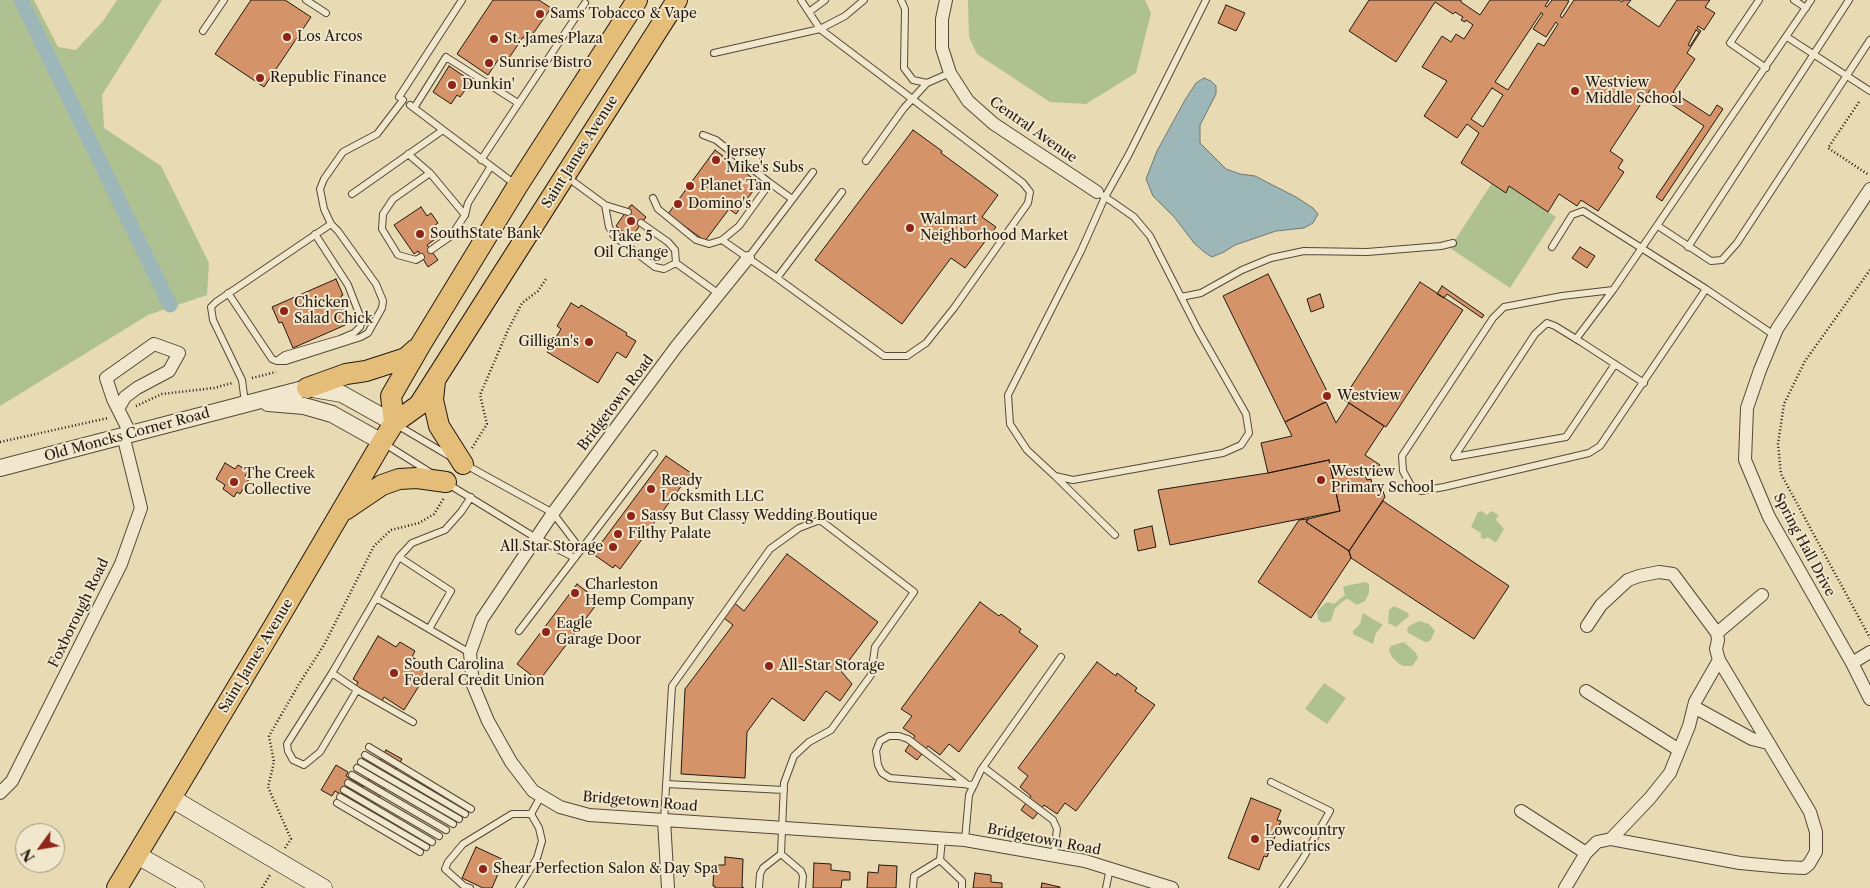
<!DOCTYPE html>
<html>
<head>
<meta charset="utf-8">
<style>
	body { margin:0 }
	#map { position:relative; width:1870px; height:888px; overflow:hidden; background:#e8dab2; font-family:"Libre Caslon Text",serif }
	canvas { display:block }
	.north { position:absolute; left:15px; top:823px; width:50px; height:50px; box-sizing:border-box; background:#f0e7cd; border:1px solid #9e9481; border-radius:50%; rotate:238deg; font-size:14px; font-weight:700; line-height:20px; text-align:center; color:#241810 }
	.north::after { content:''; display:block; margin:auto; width:18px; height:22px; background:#8f2418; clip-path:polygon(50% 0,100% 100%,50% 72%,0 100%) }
</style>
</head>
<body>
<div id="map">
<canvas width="1870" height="888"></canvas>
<div class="north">N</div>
</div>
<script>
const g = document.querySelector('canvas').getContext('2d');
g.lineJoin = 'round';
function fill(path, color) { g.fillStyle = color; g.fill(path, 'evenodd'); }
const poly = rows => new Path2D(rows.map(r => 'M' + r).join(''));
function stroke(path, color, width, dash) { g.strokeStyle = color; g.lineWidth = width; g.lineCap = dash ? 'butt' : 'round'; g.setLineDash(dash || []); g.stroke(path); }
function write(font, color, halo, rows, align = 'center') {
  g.font = font + ' "Libre Caslon Text",serif'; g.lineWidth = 4; g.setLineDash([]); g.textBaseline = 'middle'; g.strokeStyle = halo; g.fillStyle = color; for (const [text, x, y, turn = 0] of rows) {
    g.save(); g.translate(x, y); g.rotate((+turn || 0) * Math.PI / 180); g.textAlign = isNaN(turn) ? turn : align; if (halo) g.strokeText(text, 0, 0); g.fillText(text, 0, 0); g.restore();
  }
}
fill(poly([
	[0,0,34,0,58,47,76,50,103,21,117,0,162,0,102,95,104,128,161,166,209,263,207,295,148,315,0,406],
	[968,0,1145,0,1151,13,1136,73,1086,104,1050,102,977,54,969,37],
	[1492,183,1506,192,1509,185,1556,217,1510,288,1450,248],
	[1481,511,1487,515,1492,511,1498,515,1496,520,1504,529,1497,541,1495,542,1487,537,1485,539,1481,538,1481,533,1471,527,1478,512],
	[1366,582,1369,584,1369,593,1365,601,1357,605,1348,599,1346,599,1335,608,1331,621,1322,623,1318,619,1317,611,1327,602,1334,604,1345,595,1343,588,1345,586],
	[1394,606,1408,613,1409,616,1396,627,1388,623,1389,610],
	[1363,613,1383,625,1376,633,1373,644,1353,634,1353,631,1360,624],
	[1419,621,1429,624,1435,631,1430,641,1425,642,1408,633,1407,629,1409,626],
	[1404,642,1416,653,1418,658,1412,666,1404,666,1399,664,1392,657,1389,650,1391,646],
	[1324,683,1346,698,1327,724,1305,709]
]), '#b0c191');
const water = poly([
	[1204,78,1211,81,1216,86,1216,94,1200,125,1200,143,1226,169,1240,174,1255,176,1296,197,1313,208,1318,214,1313,223,1304,228,1276,231,1235,245,1224,252,1212,257,1204,252,1194,243,1175,218,1153,196,1146,179,1157,151,1185,100,1196,83,1204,78]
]);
fill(water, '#9db7b8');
stroke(water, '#6d7775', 1);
stroke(poly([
	[21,0,170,305]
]), '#9db7b8', 15);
const building = poly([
	[251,0,285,0,311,17,264,87,215,54,251,0],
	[493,0,539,0,551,8,528,41,523,37,509,58,502,54,488,75,457,54,493,0],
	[1369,0,1461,0,1461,2,1480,15,1490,0,1549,0,1545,6,1547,7,1552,0,1567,0,1569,1,1560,16,1562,18,1574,0,1619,0,1622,2,1623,0,1631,0,1627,5,1659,27,1677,0,1710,0,1705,7,1715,13,1704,30,1698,26,1697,28,1701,31,1687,53,1695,59,1673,92,1710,116,1717,105,1723,109,1662,201,1656,197,1704,126,1650,90,1610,151,1623,160,1618,168,1624,172,1598,211,1581,200,1577,206,1559,194,1548,212,1509,186,1506,193,1461,163,1479,133,1467,124,1457,138,1424,116,1447,81,1422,67,1442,36,1451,42,1456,34,1464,39,1473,25,1466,20,1465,22,1461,20,1463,17,1455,12,1453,14,1435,2,1396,62,1349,31,1369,0],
	[1541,13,1543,14,1533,29,1546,37,1556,22,1558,24,1544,46,1538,43,1508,90,1495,82,1541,13],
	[1696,30,1699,32,1690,46,1688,45,1696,30],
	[1492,88,1503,95,1483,127,1471,119,1492,88],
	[1226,5,1245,13,1236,31,1218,23,1226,5],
	[449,66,474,83,469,91,466,89,460,97,457,95,451,104,433,92,449,66],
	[913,130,942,151,941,153,998,195,982,217,996,227,965,268,951,258,902,324,815,260,913,130],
	[715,150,759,183,736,214,729,209,705,241,668,214,715,150],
	[632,205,646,217,631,238,616,226,630,206,632,205],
	[421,207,427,216,431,213,438,223,434,226,441,235,427,245,438,260,428,267,418,251,414,254,394,225,421,207],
	[1580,247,1595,256,1587,268,1572,258,1580,247],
	[1268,274,1331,399,1285,422,1223,296,1268,274],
	[336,279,343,295,341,296,352,322,293,348,282,322,279,323,272,307,336,279],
	[1420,282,1463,310,1386,427,1343,399,1420,282],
	[1442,286,1484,315,1482,318,1447,294,1444,298,1437,294,1442,286],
	[1320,294,1324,307,1311,312,1307,299,1320,294],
	[571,303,579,308,581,305,627,333,626,335,636,341,626,358,617,352,598,383,547,352,561,329,557,326,571,303],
	[1326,402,1336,423,1349,403,1384,426,1365,455,1380,465,1374,475,1362,468,1367,480,1371,479,1372,484,1379,483,1381,492,1383,491,1385,497,1349,551,1306,522,1308,519,1340,511,1329,460,1268,473,1261,443,1292,436,1285,422,1326,402],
	[666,456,691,473,620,569,615,565,613,568,593,554,666,456],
	[1329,460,1340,511,1170,545,1158,490,1268,473,1329,460],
	[225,463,235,469,238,465,248,471,245,476,249,479,240,494,237,492,234,497,223,489,225,485,216,479,225,463],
	[1383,501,1509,586,1474,639,1351,558,1349,551,1383,501],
	[1308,519,1306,522,1349,551,1351,558,1311,618,1258,582,1299,520,1308,519],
	[1152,526,1156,547,1138,551,1134,530,1152,526],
	[787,554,878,622,841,671,852,684,840,701,826,691,804,721,772,698,747,732,745,778,681,774,685,689,733,625,720,615,731,600,744,611,787,554],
	[577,584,599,601,539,681,517,664,577,584],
	[980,602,999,616,1001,614,1021,629,1019,632,1038,646,959,752,949,744,940,755,928,746,917,760,905,751,915,736,903,728,912,716,901,709,980,602],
	[378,636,396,647,400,642,415,651,412,657,429,667,426,672,427,673,404,710,384,697,381,703,355,688,358,682,353,679,378,636],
	[1097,662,1116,676,1117,673,1137,688,1135,691,1155,705,1076,811,1065,803,1057,814,1044,805,1033,819,1021,810,1031,796,1020,787,1028,776,1018,768,1097,662],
	[386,750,402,759,365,821,350,812,356,803,335,791,332,796,321,790,336,765,348,772,346,776,364,787,386,750],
	[1251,798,1281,810,1277,820,1281,821,1267,857,1264,856,1259,870,1228,858,1251,798],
	[476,847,504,860,492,888,483,888,462,878,476,847],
	[725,857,743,859,742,887,744,888,715,888,715,886,713,886,714,865,725,865,725,857],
	[814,863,831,864,831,870,850,872,850,880,842,880,841,888,813,888,814,863],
	[879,865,897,866,896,888,867,888,868,872,878,873,879,865],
	[975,873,991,875,991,882,1002,883,1002,888,973,888,975,873],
	[1042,883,1060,887,1060,888,1041,888,1042,883]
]);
fill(building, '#d59369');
stroke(building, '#241810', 1);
const service = poly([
	[306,0,326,13],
	[901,0,905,9,904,68,913,80,927,83,950,73],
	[1759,0,1730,43,1766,68],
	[1794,0,1806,8],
	[809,12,825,0],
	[203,31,224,0],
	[1787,37,1870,91],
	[714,53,820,29,845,16,864,0],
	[399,97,462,0],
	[410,105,516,185],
	[414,108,446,57,518,103],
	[703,135,716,140,770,183],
	[408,154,430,173,465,215],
	[481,160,585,3],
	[866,161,904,108,927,83],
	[567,177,605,205,628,212],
	[1097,192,1105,197,1114,203,1134,217,1150,236,1198,330,1246,414,1249,433,1241,445,1223,453,1073,480,1055,476,1027,450,1010,424,1008,395,1081,251,1105,197,1129,154,1206,0],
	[352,194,443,130],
	[653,198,658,209,696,240,709,244,722,240,739,226,770,183,792,199],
	[605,205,609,227,614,236,655,267,664,269,676,263],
	[641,223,668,242,675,250,676,263],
	[1658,226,1711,261,1722,260,1737,243,1870,40],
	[722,240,777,278,884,356,907,356,926,343,954,308,1028,203,1030,192,1023,183,820,29,801,0],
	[1552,247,1572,215,1583,211,1706,289,1774,335],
	[1688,247,1849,0],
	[431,250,451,236,465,215,468,203,491,166],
	[421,257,416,260,398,255,382,229,383,214,393,199,430,173],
	[748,258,813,172],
	[676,263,719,294],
	[777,278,842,192],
	[1706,289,1600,446,1589,453,1444,487,1421,491,1410,484,1403,471,1402,456,1493,318,1504,307,1562,296,1613,290,1811,0],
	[228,293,272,359,277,361,286,361,361,337,368,333,382,308,383,301,376,284,338,231,331,224],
	[1181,297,1201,293,1242,270,1271,258,1304,251,1367,252,1441,246,1453,243],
	[1576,339,1613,290],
	[278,360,285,355,340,339,354,333,360,327,362,321,348,285,315,234],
	[1615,364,1566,437,1454,457,1535,334,1547,323,1555,326,1581,342,1644,383],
	[245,403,242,380,213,320,211,307,216,302,331,224,324,209,320,189,324,179,343,152,377,134,403,100],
	[397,425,451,457],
	[385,444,431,473],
	[466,465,553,513,581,550],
	[1056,477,1115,535],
	[448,484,536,538,575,558],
	[399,557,412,543,445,530,461,512,471,497],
	[429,629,451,591,399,557,376,598,429,629,470,653],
	[519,631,654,454],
	[332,673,357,690,320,752,304,765,293,760,288,751,287,744,332,673,376,598],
	[357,690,413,722],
	[369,747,471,809],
	[365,755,465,814],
	[361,762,459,819],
	[983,767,1053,820,1057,829,1054,855],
	[357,768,453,824],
	[352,775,446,830],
	[1271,782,1330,811,1302,860,1283,888],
	[348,783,439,836],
	[666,784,784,790],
	[968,785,908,739,899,736,889,736,880,741,876,751,878,765,882,773,890,778,974,785],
	[344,790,432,842],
	[340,797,426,847],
	[337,803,420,852],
	[531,814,541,796],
	[664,820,672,686,770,549,799,528,820,520,914,592,875,647,871,675,831,730,809,742,794,756,784,783,781,854],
	[965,840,969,795,981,770,1061,657],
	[781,854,801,871,803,876,802,888],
	[940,860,962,881,962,888],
	[940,860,942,839],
	[470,888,464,886,445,869,448,862,463,844,512,814,531,814],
	[519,888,537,858,542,841,539,828,531,814],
	[759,888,760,874,763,868,781,854],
	[913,888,914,876,940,860],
	[1106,888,1110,868]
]);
const minor = poly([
	[946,0,942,19,942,48,950,73,968,101,994,124,1097,192],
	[1870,189,1777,329,1760,370,1747,408,1745,460,1769,517,1852,663,1870,699],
	[748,258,676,347,553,513,482,619,470,653,473,685,488,721,511,762,533,791,560,807,589,815,965,840,1085,861,1172,888],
	[118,409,125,397,137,388,169,371,179,353,154,344,106,378,113,399,130,433],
	[1717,633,1762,595],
	[1852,663,1870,652],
	[1586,691,1679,750],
	[1694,707,1752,739,1768,743],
	[0,793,12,781,121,564,141,508,123,435],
	[1521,811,1586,853],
	[664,820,668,888],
	[1611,839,1650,798,1670,773,1689,726,1695,702,1719,660],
	[1565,888,1586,853,1597,842,1611,839,1740,863,1783,867,1804,868,1809,864,1816,852,1816,832,1810,812,1719,660,1716,649,1718,640,1717,633,1673,574,1659,572,1639,576,1628,580,1601,605,1587,626]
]);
const tertiary = poly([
	[268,403,304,406,332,414,382,442],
	[0,468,307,388,342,394,394,423]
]);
const secondary = poly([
	[171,798,323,888],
	[137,855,195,888]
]);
const primary = poly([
	[435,381,433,400,439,426,463,464],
	[307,388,346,374,366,371,406,358,416,349],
	[394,423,391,396,421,344,518,185,637,0],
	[345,510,382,485,399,479,417,478,446,482],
	[117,888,274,626,382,442,394,423,419,405,677,0]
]);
stroke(service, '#554838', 8);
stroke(minor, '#554838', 14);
stroke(tertiary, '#554838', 18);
stroke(secondary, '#241810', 19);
stroke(primary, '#241810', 22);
stroke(poly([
	[1859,102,1828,148,1869,175],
	[1870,270,1805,361,1784,404,1778,444,1781,474,1870,638],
	[252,378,276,372],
	[136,406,162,394,214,388,232,383],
	[0,442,108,418],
	[472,448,487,424,480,395,508,330,522,303,538,291,546,279],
	[285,848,291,839,268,787,274,762,269,736,299,684,324,645,374,546,391,530,419,523,434,514,444,498],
	[262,888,270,875]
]), '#241810', 2.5, [1, 2.5]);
stroke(service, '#f0e7cd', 6);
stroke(minor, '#f0e7cd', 12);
stroke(tertiary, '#f0e7cd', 16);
stroke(secondary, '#f0e7cd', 18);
stroke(primary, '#e4bd79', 20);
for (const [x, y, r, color] of [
	[540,14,5,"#8f2418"],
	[287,37,5,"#8f2418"],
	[494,39,5,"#8f2418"],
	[489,63,5,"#8f2418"],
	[260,78,5,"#8f2418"],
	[452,85,5,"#8f2418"],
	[1575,91,5,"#8f2418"],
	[716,160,5,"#8f2418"],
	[690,186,5,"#8f2418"],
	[678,204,5,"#8f2418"],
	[631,221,5,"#8f2418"],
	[910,228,5,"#8f2418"],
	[420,234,5,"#8f2418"],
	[284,311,5,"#8f2418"],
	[589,342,5,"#8f2418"],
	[1327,396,5,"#8f2418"],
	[1321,480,5,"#8f2418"],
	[234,482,5,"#8f2418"],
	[651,489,5,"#8f2418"],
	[631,516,5,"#8f2418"],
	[618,534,5,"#8f2418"],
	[613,547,5,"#8f2418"],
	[575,593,5,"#8f2418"],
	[546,632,5,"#8f2418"],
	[769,666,5,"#8f2418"],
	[394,673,5,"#8f2418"],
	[1255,839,5,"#8f2418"],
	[483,869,5,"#8f2418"]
]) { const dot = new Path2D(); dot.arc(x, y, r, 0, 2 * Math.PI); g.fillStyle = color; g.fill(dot); stroke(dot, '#f0e7cd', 2); }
write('14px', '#241810', '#f0e7cd', [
	["Sams Tobacco & Vape",550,14],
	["Los Arcos",297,37],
	["St. James Plaza",504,39],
	["Sunrise Bistro",499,63],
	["Republic Finance",270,78],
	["Westview",1585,83],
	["Middle School",1585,99],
	["Dunkin'",462,85],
	["Jersey",726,152],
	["Mike's Subs",726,168],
	["Planet Tan",700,186],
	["Domino's",688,204],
	["Walmart",920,220],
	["Neighborhood Market",920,236],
	["SouthState Bank",430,234],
	["Take 5",631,237,"center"],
	["Oil Change",631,253,"center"],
	["Chicken",294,303],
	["Salad Chick",294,319],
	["Gilligan's",579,342,"right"],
	["Westview",1337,396],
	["Westview",1331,472],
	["Primary School",1331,488],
	["The Creek",244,474],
	["Collective",244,490],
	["Ready",661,481],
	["Locksmith LLC",661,497],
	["Sassy But Classy Wedding Boutique",641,516],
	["Filthy Palate",628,534],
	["All Star Storage",603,547,"right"],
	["Charleston",585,585],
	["Hemp Company",585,601],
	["Eagle",556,624],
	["Garage Door",556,640],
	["South Carolina",404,665],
	["Federal Credit Union",404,681],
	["All-Star Storage",779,666],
	["Lowcountry",1265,831],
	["Pediatrics",1265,847],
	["Shear Perfection Salon & Day Spa",493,869]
], 'left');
write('14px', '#241810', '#f0e7cd', [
	["Central Avenue",1033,130,35],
	["Saint James Avenue",580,152,-58],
	["Bridgetown Road",616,403,-53],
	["Old Moncks Corner Road",127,435,-15],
	["Spring Hall Drive",1804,545,62],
	["Foxborough Road",79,613,-64],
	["Saint James Avenue",256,656,-59],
	["Bridgetown Road",640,802,5],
	["Bridgetown Road",1044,840,11]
]);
</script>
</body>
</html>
